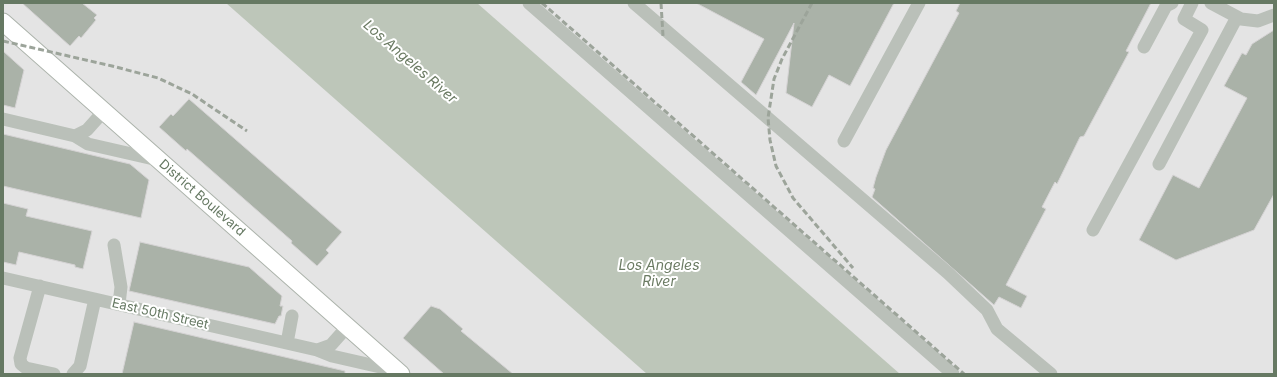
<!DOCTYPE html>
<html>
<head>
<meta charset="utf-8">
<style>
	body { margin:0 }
	#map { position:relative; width:1277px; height:377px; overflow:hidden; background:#f4f1f3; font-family:Inter,sans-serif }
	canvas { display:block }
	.frame { position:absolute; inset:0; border:4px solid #667963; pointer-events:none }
</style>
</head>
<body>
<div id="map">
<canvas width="1277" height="377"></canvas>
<div class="frame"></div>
</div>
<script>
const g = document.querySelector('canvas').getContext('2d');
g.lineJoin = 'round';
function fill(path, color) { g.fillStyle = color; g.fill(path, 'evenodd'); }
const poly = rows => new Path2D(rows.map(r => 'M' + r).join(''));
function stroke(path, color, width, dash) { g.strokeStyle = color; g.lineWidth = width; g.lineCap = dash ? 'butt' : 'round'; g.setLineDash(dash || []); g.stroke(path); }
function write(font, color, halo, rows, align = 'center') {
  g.font = font + ' Inter,sans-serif'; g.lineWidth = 4; g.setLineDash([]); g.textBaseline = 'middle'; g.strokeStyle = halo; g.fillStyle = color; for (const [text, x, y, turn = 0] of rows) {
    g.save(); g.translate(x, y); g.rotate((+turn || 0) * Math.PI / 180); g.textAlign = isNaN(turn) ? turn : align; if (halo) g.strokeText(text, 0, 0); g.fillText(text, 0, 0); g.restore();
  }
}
fill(poly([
	[3,3,1274,3,1274,374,3,374]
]), '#e4e4e4');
fill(poly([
	[226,3,477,3,900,374,647,374]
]), '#bdc6b9');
const building = poly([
	[22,3,82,3,97,15,94,18,96,20,81,38,79,36,70,46,22,3],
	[696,3,894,3,850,86,829,75,812,107,786,93,794,23,756,95,741,82,764,39,696,3],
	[960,3,1151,3,1126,51,1129,52,1084,136,1080,137,1057,184,1055,182,1042,207,1046,209,1006,285,1027,296,1021,308,999,297,994,305,872,197,875,189,873,188,876,177,886,150,959,13,956,11,960,3],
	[1274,30,1274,194,1254,230,1176,260,1139,240,1173,175,1199,188,1247,98,1224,86,1242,53,1246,55,1252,44,1274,30],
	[3,51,24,70,15,108,3,105,3,51],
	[189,99,342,232,326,250,329,253,317,266,291,243,292,241,187,149,186,151,159,127,171,114,173,116,189,99],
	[3,134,130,164,149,180,141,218,3,186,3,134],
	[3,203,28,209,26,216,92,231,83,269,75,267,75,265,19,252,16,265,3,262,3,203],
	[140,242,249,267,282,296,280,306,283,306,281,316,279,316,275,324,129,291,140,242],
	[431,306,440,309,463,329,461,331,513,374,444,374,403,338,431,306],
	[134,322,345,371,345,374,122,374,134,322]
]);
fill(building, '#aab2a8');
stroke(building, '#d5d3d4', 1);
const major = poly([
	[3,22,401,374]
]);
stroke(major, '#acb3ab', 19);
stroke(poly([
	[529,3,953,374],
	[634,3,948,273,987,310,997,329,1051,374],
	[1211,3,1241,19,1258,21,1274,15],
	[1144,47,1166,6,1172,3],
	[3,119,75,136,88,144,158,160],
	[75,136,87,130,104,111],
	[844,141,919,3],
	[1159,164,1237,17],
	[1093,230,1202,30,1184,19,1192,3],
	[114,245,121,287,119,304],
	[3,278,317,350,332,356,398,371],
	[40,286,20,358,21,364,26,368,54,374],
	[287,343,292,316],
	[317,350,331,345,347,327],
	[73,374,80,366,95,299]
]), '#bac0b9', 13);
stroke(major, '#fff', 17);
stroke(poly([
	[542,3,964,374],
	[661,3,663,36],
	[812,3,782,59,774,79,768,118,770,140,776,166,793,198,853,268],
	[3,41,112,66,158,78,192,94,247,131]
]), '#9ca49a', 3, [6, 3]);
write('13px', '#667963', '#fff', [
	["District Boulevard",202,198,41],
	["East 50th Street",160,314,13]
]);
write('italic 14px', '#6b7b63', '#fff', [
	["Los Angeles River",410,62,41],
	["Los Angeles",659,266],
	["River",659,282]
]);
</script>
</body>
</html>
